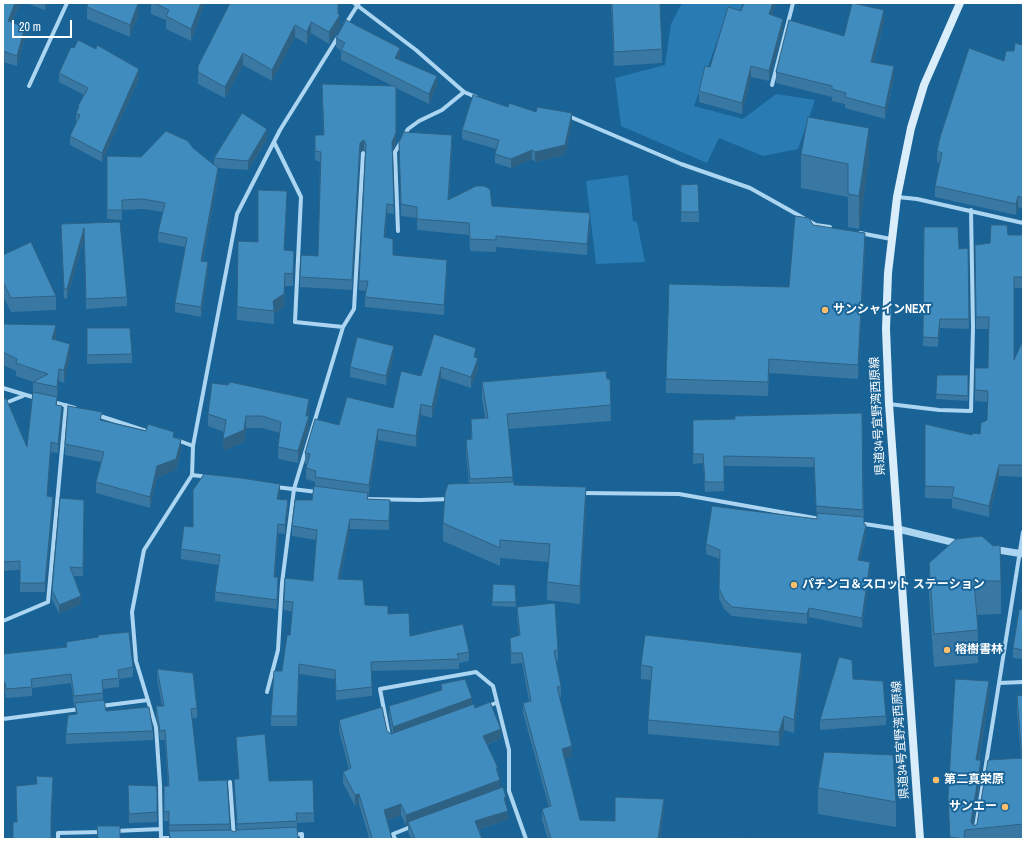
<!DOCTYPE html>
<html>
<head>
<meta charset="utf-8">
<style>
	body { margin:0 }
	#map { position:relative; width:1026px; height:842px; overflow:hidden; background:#196396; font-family:"Archivo Narrow",sans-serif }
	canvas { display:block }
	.frame { position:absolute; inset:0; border:4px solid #fff; pointer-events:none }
	.scale { position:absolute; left:12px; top:20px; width:60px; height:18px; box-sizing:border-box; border:2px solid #fff; border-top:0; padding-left:5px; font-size:12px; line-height:14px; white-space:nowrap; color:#fff; -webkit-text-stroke:3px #196396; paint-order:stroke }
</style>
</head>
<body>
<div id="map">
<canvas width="1026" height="842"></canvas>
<div class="frame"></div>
<div class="scale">20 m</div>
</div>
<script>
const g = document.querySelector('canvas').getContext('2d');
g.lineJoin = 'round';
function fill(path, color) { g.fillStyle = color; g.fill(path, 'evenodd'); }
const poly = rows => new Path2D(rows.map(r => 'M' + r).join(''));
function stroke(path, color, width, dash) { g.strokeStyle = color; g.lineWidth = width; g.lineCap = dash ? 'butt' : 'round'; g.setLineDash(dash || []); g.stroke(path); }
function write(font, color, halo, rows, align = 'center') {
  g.font = font + ' "Archivo Narrow","Noto Sans JP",sans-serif'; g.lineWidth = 4; g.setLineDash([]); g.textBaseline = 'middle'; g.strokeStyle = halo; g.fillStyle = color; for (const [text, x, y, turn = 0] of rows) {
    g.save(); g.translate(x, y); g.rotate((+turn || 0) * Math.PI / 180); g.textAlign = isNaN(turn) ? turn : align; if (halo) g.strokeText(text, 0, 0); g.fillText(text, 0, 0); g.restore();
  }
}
fill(poly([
	[682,3,743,3,738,15,727,13,694,106,743,119,776,94,815,100,798,149,763,156,719,138,707,163,621,126,615,78,665,65,671,24],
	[628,175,633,221,637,222,645,262,596,264,586,181]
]), '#287cb3');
stroke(poly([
	[354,3,416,50,464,92,476,97],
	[345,25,359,3],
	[772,85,793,3],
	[29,86,67,3],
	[566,115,681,164,750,188,816,225,830,227],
	[404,136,408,129,419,121,442,110,464,92],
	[897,197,917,199,1023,223],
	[398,231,395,152,401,142],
	[860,233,891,239],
	[343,327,354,309,363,153],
	[3,388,36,398],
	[53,402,75,408],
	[3,404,23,396],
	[889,404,939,410,971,411,973,327,971,210],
	[97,415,149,432],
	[177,440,193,446],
	[192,475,208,477],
	[276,487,317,492],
	[581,493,679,494,820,519],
	[363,499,420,500,450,499],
	[858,523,898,529],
	[1023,532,999,683,1023,682],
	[3,621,48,602,66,405],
	[267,692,278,650,282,583,294,489,343,327,295,322,301,197,274,142],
	[101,706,148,700],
	[488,706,496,703],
	[3,719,80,709],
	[389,736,380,689,476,672,493,686,509,750,509,791,526,839],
	[230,782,234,839],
	[115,831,161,829],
	[293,835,302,834,302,839],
	[161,838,174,838],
	[58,839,58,833,101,832],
	[161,839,160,785,156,727,136,661,132,612,144,550,192,475,193,446,237,214,280,130,338,37],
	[395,839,393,834,413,826],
	[974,839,999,683]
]), '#abd5f1', 4);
stroke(poly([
	[898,529,960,544],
	[992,549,1023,554]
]), '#abd5f1', 7);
stroke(poly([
	[920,839,889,404,886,329,888,273,897,197,911,128,924,85,960,3]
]), '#daedfb', 8);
fill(poly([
	[3,3,20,3,12,22,25,37,17,66,3,62],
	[26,3,48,3,45,10],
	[151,3,205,3,191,41,166,29,166,20,151,14],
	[339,3,338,14,340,27,329,44,311,33,307,44,295,37,272,81,243,65,225,98,198,84,198,66],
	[611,3,660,3,662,49,662,63,614,66],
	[776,3,772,15,783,29,769,81,751,77,742,114,699,102,699,91,710,67,741,11],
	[87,7,138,16,130,37,87,19],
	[884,22,874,62,894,78,885,119,845,108,845,104,832,101,832,97,776,83,776,72,844,36],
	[336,38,400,58,399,60,437,86,429,104,396,88,396,143,392,151,394,214,387,213,385,238,393,255,447,270,444,315,365,307,365,297,366,291,359,290,359,281,366,153,364,150,360,153,352,290,300,287,300,277,318,256,320,162,315,160,315,135,323,135,322,84,393,86,341,60,341,51,336,47],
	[1023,45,1023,209,1018,207,1016,215,935,197,935,186,940,163,937,162,937,151,1004,61,1014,51],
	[59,73,139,78,102,162,70,145,70,136,76,123,76,113,78,111,78,106,84,95,59,82],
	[508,107,536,112,572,122,565,155,535,162,532,159,511,168,495,163,495,154,496,149,462,139,462,130],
	[267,139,248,170,218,168,218,178,203,261,208,272,201,317,175,312,175,303,185,247,158,242,158,232,163,212,143,209,122,210,122,220,107,219,107,156,141,157,193,148,214,165,214,158],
	[399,142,452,147,449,199,492,206,590,224,587,255,496,247,496,252,470,251,469,235,417,230,417,218,401,216],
	[801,154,869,161,859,229,848,227,848,197,801,188],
	[681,185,699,212,699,222,681,222],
	[287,204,284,250,294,264,293,286,285,286,284,307,274,314,274,324,237,320,237,307,258,242],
	[120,222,127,297,127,306,86,309,84,238,67,299,64,298,61,234,61,224],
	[813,225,865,247,858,379,769,373,768,396,666,393,666,379,789,287],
	[924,227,959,249,968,248,969,329,940,328,938,347,923,346],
	[1008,235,1023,235,1023,288,1014,288,1014,360,1023,365,1023,477,999,476,989,517,952,508,952,499,925,498,925,424,972,435,980,434,987,420,987,402,975,401,975,368,988,368,989,329,976,329,975,245,990,243],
	[3,255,56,296,56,310,11,312,3,296],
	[3,324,56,337,55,340,70,357,64,383,59,381,57,400,57,399,57,405,62,416,58,453,51,452,47,496,53,506,45,592,20,592,20,570,3,571,3,400,27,447,33,392,33,382,16,376,16,371,3,365],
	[87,328,132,354,132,363,87,364],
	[434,334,476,358,478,369,471,388,441,378,432,418,421,415,416,447,378,440,369,496,368,495,368,499,390,500,389,530,350,529,340,580,365,605,388,614,410,636,469,652,469,661,459,663,459,669,372,671,372,696,336,700,335,679,299,674,297,726,271,726,271,716,290,635,293,612,284,610,284,601,313,581,316,540,292,536,292,526,312,500,315,486,315,482,306,479,306,468,307,464,305,464,305,453,339,425,393,408,421,376],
	[394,356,386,385,350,377,350,367],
	[937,375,968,375,968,401,936,399],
	[610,379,611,421,508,429,513,482,514,485,586,505,580,604,547,600,547,582,549,562,500,558,500,566,443,541,443,523,469,483,466,455,466,440,471,439,471,419,485,418,482,398,482,382],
	[309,411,308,416,309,428,298,463,278,459,278,447,280,433,262,428,246,428,244,442,223,451,224,432,208,426,208,414],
	[862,413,864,524,866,534,860,560,870,572,862,628,809,617,807,624,732,616,724,609,719,598,720,559,706,554,706,544,817,519,814,467,724,466,724,491,705,492,703,463,693,464,693,420,735,419],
	[102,420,174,437,181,451,176,470,157,478,150,508,96,493,96,482,101,462,65,455,65,444],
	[280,493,279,499,288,509,285,534,278,533,275,577,278,587,277,609,215,601,215,592,219,565,181,559,181,549,193,527],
	[84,500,83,576,74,576,81,604,59,614,52,599,52,590],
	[929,563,1001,581,1001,614,977,615,978,630,978,663,934,667,929,596],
	[515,585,516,607,492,606,492,602],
	[517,607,558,650,558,661,556,661,561,686,561,697,559,697,572,757,565,758,580,820,615,821,664,809,660,839,548,839,542,820,542,809,549,807,523,713,523,703,529,701,522,663,511,664,510,638,519,636,517,617],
	[1023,609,1023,659,1013,658,1013,648],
	[66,642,133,667,133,677,119,679,119,687,103,689,103,700,106,711,153,731,153,740,66,744,66,734,76,714,75,706,74,706,71,683,32,688,32,696,6,698,5,692,3,654,66,647],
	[641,665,802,667,794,733,784,730,779,746,648,734,648,720,651,680,641,679],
	[157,669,197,708,197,718,192,718,199,781,230,824,230,830,234,832,237,830,234,789,234,779,239,779,236,737,269,781,314,813,314,822,297,823,297,827,169,839,169,821,164,821,164,786,168,786,165,740,160,740,156,716,156,706,162,706,157,679],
	[853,679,886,716,886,725,820,730,820,720],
	[441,684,475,708,501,739,487,745,498,772,500,788,506,805,508,820,479,829,482,839,411,839,408,832,408,825,406,826,401,815,387,820,392,839,369,838,359,804,355,806,343,783,343,772,349,769,339,731,339,720,387,731,391,734,392,733,389,716,389,706,441,690],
	[1023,695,1023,839,950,839,948,797,989,697,979,760,981,776,973,825,974,826,977,824,1021,758,1017,712,1017,696],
	[128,785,157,786,157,822,129,823],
	[818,788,896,802,896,827,818,814]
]), '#3878a3');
fill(poly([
	[15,3,20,3,8,31,8,21],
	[45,3,48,3,45,10],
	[201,3,205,3,191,41,191,29],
	[338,3,339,3,338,18,340,15,340,27,329,44,329,32],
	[773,3,776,3,769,25,769,14],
	[138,4,138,16,130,37,130,25],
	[884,10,884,22,871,73,871,62],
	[783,19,783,29,769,81,769,71],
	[311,22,311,33,307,44,307,32],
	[295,25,295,37,272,81,272,70],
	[25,27,25,37,17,66,17,56],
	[400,48,400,58,395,68,395,58],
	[243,53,243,65,225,98,225,87],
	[751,66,751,77,742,114,742,103],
	[894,66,894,78,885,119,885,108],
	[139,69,139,78,102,162,102,153],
	[437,76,437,86,429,104,429,94],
	[572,113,572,122,565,155,535,162,535,152],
	[869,128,869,161,859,229,859,196],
	[267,129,267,139,248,170,248,161],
	[396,133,396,143,392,152,392,142],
	[452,135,452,147,448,211,448,200],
	[364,140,364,150,360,153,352,290,352,280,360,143],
	[532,150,532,159,511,168,511,159],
	[218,168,218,178,201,270,201,261],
	[287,191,287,204,284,263,284,250],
	[1018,196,1018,207,1016,215,1016,204],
	[387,204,387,213,384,247,384,237],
	[590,213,590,224,587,255,587,244],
	[84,228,84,238,67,299,67,289],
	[865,233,865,247,858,379,858,365],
	[294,251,294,264,293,286,293,274],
	[447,260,447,270,444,315,444,305],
	[208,262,208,272,201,317,201,307],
	[285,273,284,307,274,314,273,301],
	[940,319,940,328,938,347,938,338],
	[56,325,56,337,52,351,52,339],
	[70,344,70,357,64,383,64,370],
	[394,346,394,356,386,385,386,376],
	[476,348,476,359,474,357],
	[478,358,478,369,471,388,471,377],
	[441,367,441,378,432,418,432,407],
	[59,369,59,381,57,400,57,387],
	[309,399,309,411,307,423,309,416,309,428,298,463,298,451,306,416],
	[421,404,421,415,416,447,416,436],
	[62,406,62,416,58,453,58,444],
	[246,416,246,428,244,442,223,451,223,439],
	[378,429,378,440,369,496,369,485],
	[181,440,181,451,176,470,157,478,150,508,150,497,157,466],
	[51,442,51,452,47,506,47,496],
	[999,465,999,476,989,517,989,506],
	[280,484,280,493,277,509,277,499],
	[586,487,586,505,580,604,580,586],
	[53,497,53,506,45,592,45,583],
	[288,500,288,509,285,534,285,525],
	[350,519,350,529,338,589,338,579],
	[278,524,278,533,274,586,274,577],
	[866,525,866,534,858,569,858,560],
	[870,562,870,572,862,628,862,618],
	[278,577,278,587,277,609,277,600],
	[81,596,81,604,59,614,59,605],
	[809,608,809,617,807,624,807,614],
	[802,653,802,667,794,733,794,720],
	[989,681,989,697,976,776,976,760],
	[3,683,5,683,5,692,3,693],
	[472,698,472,708,393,736,393,727],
	[784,716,784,730,779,746,779,732],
	[501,729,501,739,483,746,483,736],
	[572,746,572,757,562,759,562,749],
	[981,760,981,776,972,829,971,822],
	[53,777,53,786,51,830,51,820],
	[500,780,500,790,408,822,408,825,406,826,406,815],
	[359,794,359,804,355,806,355,795],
	[506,797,506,806,504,798],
	[664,799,664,809,660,839,658,839],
	[401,804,401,815,384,821,384,810],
	[508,811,508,820,475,830,475,821]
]), '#2e6285');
const building = poly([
	[3,3,15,3,8,21,25,27,17,56,3,51,3,3],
	[88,3,133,3,138,4,130,25,87,7,88,3],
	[154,3,201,3,191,29,166,16,169,10,154,3],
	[230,3,338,3,338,14,340,15,329,32,311,22,307,32,295,25,272,70,243,53,225,87,198,72,198,66,230,3],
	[612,3,660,3,662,49,614,52,612,3],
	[744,3,773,3,769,14,783,19,769,71,751,66,742,103,699,91,705,66,710,67,728,7,741,11,744,3],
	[852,3,884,10,871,62,894,66,885,108,845,97,846,93,832,89,832,86,776,72,789,20,844,36,852,3],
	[346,20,400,48,395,58,437,76,429,94,341,50,345,43,336,38,346,20],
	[78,40,96,49,97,45,139,69,102,153,70,136,80,115,76,113,79,107,78,106,88,88,59,73,71,47,74,48,78,40],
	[1015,43,1023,45,1023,198,1018,196,1016,204,935,186,942,153,937,151,940,137,969,48,1004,61,1006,51,1014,51,1015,43],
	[322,84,396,86,396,133,392,142,394,205,387,204,384,237,393,239,393,255,447,260,444,305,365,297,368,281,359,281,366,144,364,140,360,143,352,280,300,277,301,255,318,256,321,152,315,151,315,135,324,135,322,84],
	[473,95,508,107,509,103,536,112,537,107,572,113,565,145,535,152,532,150,511,159,495,154,499,140,462,130,473,95],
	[242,113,267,129,248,161,214,158,242,113],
	[808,117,869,128,859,196,848,194,848,164,801,154,808,117],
	[166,131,188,141,193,148,218,168,201,261,208,262,201,307,175,303,187,238,158,232,165,203,143,199,122,200,122,210,107,210,107,156,141,157,166,131],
	[404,132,452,135,448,200,476,186,484,186,490,189,492,206,590,213,587,244,496,236,496,240,470,239,469,223,417,219,417,207,401,204,399,142,404,132],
	[698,184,699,212,681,212,681,185,698,184],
	[258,190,287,191,284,250,294,251,293,274,285,273,284,294,273,301,274,311,237,307,238,241,258,242,258,190],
	[795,216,809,218,813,225,865,233,858,365,769,359,768,382,666,379,669,284,789,287,795,216],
	[120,222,127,297,86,299,84,228,67,289,64,289,61,224,120,222],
	[991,225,1007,225,1008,235,1023,235,1023,277,1014,277,1014,360,1022,342,1023,365,1023,465,999,465,989,506,952,497,954,487,925,486,925,424,972,435,973,433,980,434,981,423,987,420,988,391,975,390,975,368,988,368,989,317,976,317,975,245,990,243,991,225],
	[924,227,958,227,959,249,968,248,969,319,940,319,938,338,923,337,924,227],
	[31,242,56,296,11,298,3,282,3,255,31,242],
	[3,324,56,325,52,339,70,344,64,370,59,369,57,387,33,382,48,374,16,363,17,359,3,352,3,324],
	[87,328,130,328,132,354,87,355,87,328],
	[434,334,476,348,474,357,478,358,471,377,441,367,432,407,421,404,416,436,378,429,369,485,315,477,316,471,306,468,310,454,305,453,315,419,339,425,347,397,393,408,401,371,421,376,434,334],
	[357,337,394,346,386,376,350,367,357,337],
	[606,371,607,379,610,379,611,405,507,414,513,477,470,479,466,440,472,439,471,419,488,418,482,382,606,371],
	[937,375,968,375,968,396,936,394,937,375],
	[230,382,309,399,306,416,309,416,298,451,278,447,281,422,262,416,246,416,244,430,223,439,226,420,208,414,212,383,228,385,230,382],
	[33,392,57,397,56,405,62,406,58,444,51,442,47,496,53,497,45,583,20,583,20,561,3,562,3,400,6,398,27,447,33,392],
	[68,406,102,412,100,420,146,431,148,424,174,432,173,437,181,440,176,459,157,466,150,497,96,482,104,452,65,444,68,406],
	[862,413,863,510,816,506,814,458,724,456,724,482,705,482,703,454,693,454,693,420,735,419,735,416,862,413],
	[204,474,241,478,280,484,277,499,288,500,285,525,278,524,274,577,278,577,277,600,215,592,220,555,181,549,184,526,193,527,193,490,204,474],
	[514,482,514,485,586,487,580,586,547,582,550,544,500,540,500,548,443,523,445,493,448,484,514,482],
	[314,486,368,493,367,499,390,500,389,521,350,519,338,579,363,580,365,605,388,606,388,614,409,613,410,636,463,624,469,652,457,654,459,659,371,662,372,687,336,691,335,670,299,664,297,716,271,716,274,671,282,671,287,635,290,635,293,602,284,601,285,578,313,581,317,530,292,526,295,500,312,500,314,486],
	[60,498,84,500,83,568,70,567,81,596,59,605,52,590,60,498],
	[712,506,817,519,817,513,864,517,864,524,866,525,858,560,870,562,862,618,809,608,807,614,732,607,724,599,719,588,720,550,706,544,712,506],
	[982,536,993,546,1000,545,1001,581,974,581,978,630,934,634,929,563,956,539,982,536],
	[493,584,515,585,516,602,492,602,493,584],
	[555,603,558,650,554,651,561,686,557,687,572,746,562,749,580,820,615,821,615,797,664,799,658,839,551,839,542,809,551,806,523,703,531,701,522,653,511,653,510,638,520,635,517,607,555,603],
	[1023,609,1023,650,1013,648,1019,610,1023,609],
	[129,632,133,667,118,670,119,678,102,680,103,693,74,696,71,674,31,679,32,687,6,689,5,683,3,683,3,654,67,647,66,642,98,637,98,635,129,632],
	[645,635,802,653,794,720,784,716,779,732,648,720,652,667,641,665,645,635],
	[839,657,852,660,853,679,883,681,886,716,820,720,839,657],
	[157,669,193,673,197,708,191,709,199,781,227,780,230,824,169,825,169,811,164,812,164,786,169,786,165,730,160,731,156,706,164,706,157,669],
	[465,679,472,698,393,727,389,706,442,690,441,684,465,679],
	[955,679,989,681,976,760,981,760,971,822,974,826,977,824,988,760,1022,758,1017,696,1023,695,1023,824,965,830,964,839,950,837,948,797,955,679],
	[104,700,106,711,149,707,153,731,66,734,68,715,77,714,75,703,104,700],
	[490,702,501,729,483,736,498,768,496,768,500,780,406,815,401,804,384,810,392,839,367,839,372,838,359,794,355,795,343,772,351,768,339,720,382,707,387,731,391,734,474,704,475,708,490,702],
	[265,734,269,781,313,780,314,813,296,813,297,821,237,824,234,779,239,779,236,737,265,734],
	[824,752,893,755,896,802,818,788,824,752],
	[36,776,53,777,51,820,51,839,13,839,13,822,17,822,16,786,37,784,36,776],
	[128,785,157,786,157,812,129,814,128,785],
	[503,787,506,797,504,798,508,811,475,821,482,839,415,839,408,822,503,787],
	[97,826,120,826,120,839,98,839,97,826],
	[297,827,298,839,170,839,169,831,231,830,234,832,237,830,297,827],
	[731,838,770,839,731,839,731,838]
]);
fill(building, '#418cbe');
stroke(building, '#2e6285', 1);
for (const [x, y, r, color] of [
	[825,310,4,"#ffbe6b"],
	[794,585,4,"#ffbe6b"],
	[947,650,4,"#ffbe6b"],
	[936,780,4,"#ffbe6b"],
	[1005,807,4,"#ffbe6b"]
]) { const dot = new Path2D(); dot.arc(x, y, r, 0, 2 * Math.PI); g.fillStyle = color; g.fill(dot); stroke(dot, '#196396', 1.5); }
write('bold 12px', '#fff', '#196396', [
	["サンシャインNEXT",833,310],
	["パチンコ＆スロット ステーション",802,585],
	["榕樹書林",955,650],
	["第二真栄原",944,780],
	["サンエー",997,807,"right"]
], 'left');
write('12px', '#fff', '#196396', [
	["県道34号宜野湾西原線",878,416,-93],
	["県道34号宜野湾西原線",901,740,-94]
]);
</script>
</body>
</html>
